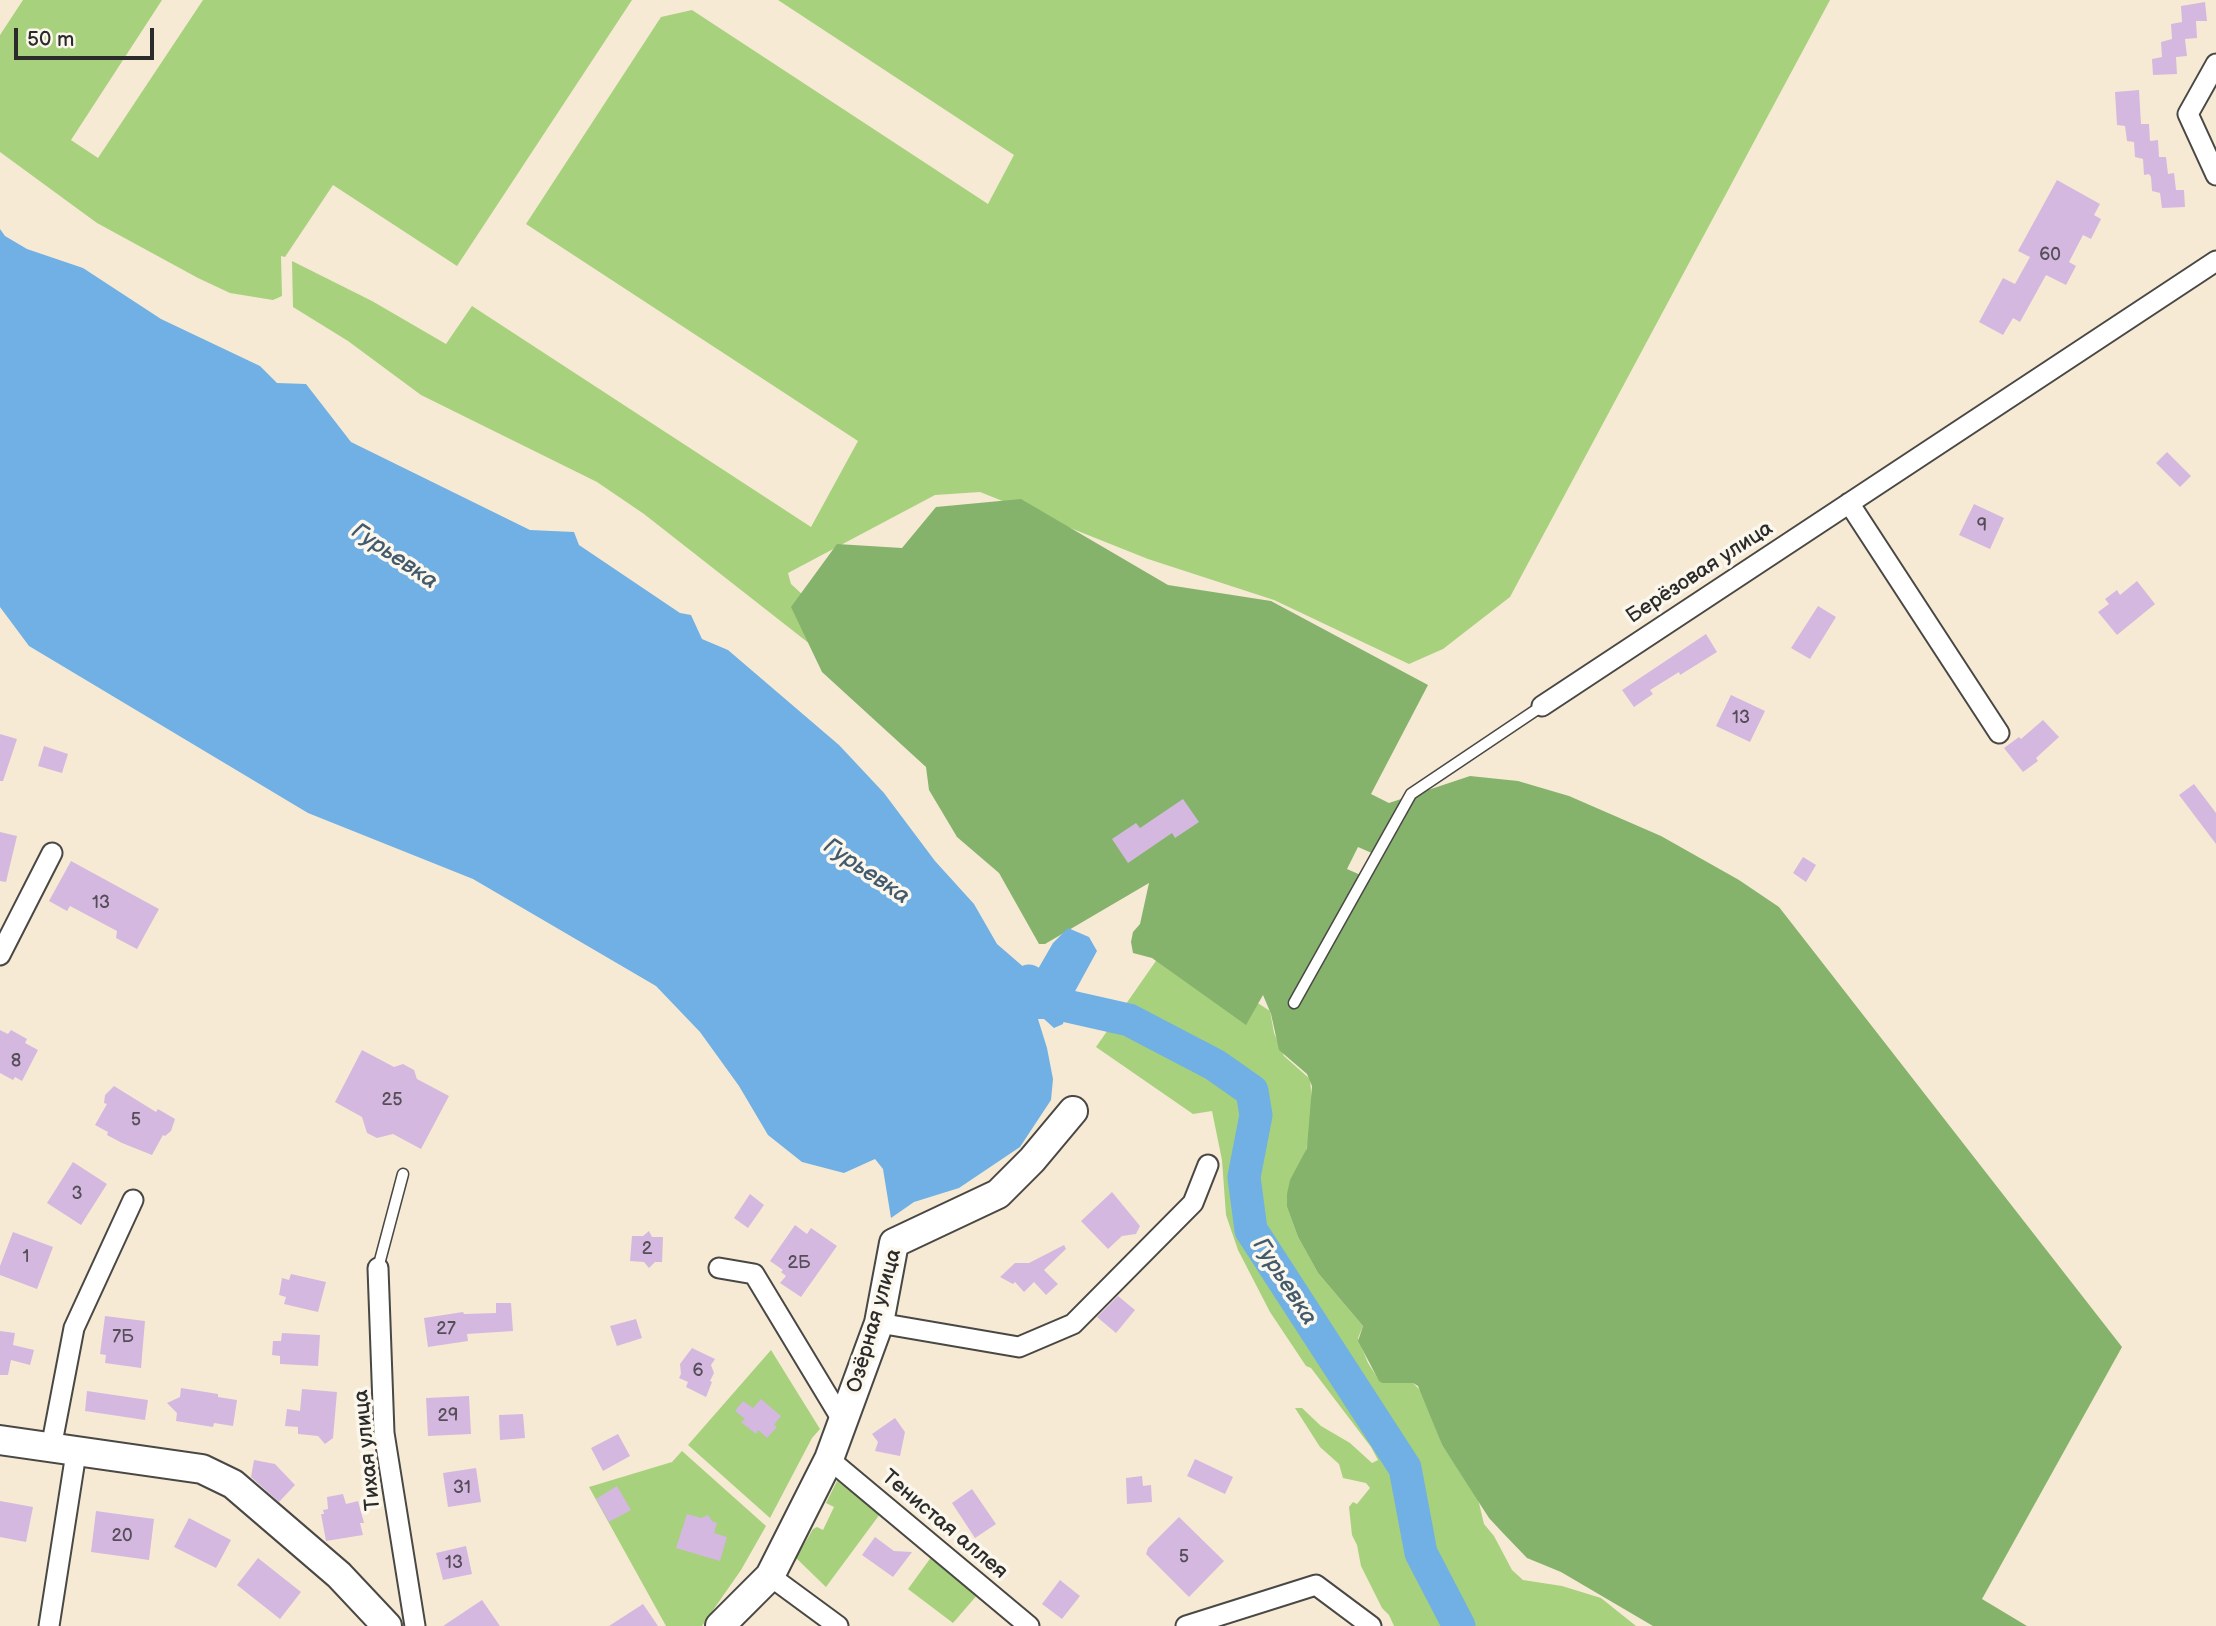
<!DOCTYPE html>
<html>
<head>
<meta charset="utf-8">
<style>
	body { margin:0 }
	#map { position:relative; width:2216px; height:1626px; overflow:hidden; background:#f6ead5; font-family:"Balsamiq Sans",sans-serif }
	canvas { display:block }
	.scale { position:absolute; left:14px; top:28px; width:140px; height:32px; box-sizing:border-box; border:4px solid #2b2b2b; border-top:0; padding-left:9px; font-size:21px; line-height:24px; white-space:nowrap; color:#2b2b2b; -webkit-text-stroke:5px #fbf7ec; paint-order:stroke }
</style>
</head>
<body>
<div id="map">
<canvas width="2216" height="1626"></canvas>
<div class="scale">50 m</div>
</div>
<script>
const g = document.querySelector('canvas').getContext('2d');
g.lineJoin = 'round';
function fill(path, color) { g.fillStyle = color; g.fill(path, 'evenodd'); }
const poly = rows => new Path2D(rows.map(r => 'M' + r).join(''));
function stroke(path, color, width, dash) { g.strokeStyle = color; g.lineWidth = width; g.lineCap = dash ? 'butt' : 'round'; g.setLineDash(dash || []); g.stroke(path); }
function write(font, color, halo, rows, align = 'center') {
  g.font = font + ' "Balsamiq Sans",sans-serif'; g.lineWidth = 7; g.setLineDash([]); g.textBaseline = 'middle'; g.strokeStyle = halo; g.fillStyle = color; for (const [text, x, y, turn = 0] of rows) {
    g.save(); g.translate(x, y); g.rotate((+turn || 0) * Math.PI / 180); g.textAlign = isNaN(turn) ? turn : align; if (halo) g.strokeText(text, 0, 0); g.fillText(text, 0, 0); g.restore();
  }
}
fill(poly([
	[23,0,162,0,71,140,98,158,203,0,632,0,457,266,333,185,285,257,281,256,282,296,273,300,230,293,198,278,97,223,0,152,0,35],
	[778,0,1830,0,1510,597,1443,649,1409,664,1274,600,1148,559,980,492,935,495,788,573,791,584,1120,887,644,514,597,482,421,395,348,341,293,307,292,261,372,301,446,344,472,306,811,527,858,441,526,224,661,17,692,10,988,204,1014,155],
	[1158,958,1250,998,1270,1011,1274,1033,1284,1056,1310,1079,1312,1102,1309,1141,1287,1207,1298,1237,1318,1273,1363,1326,1358,1338,1368,1363,1379,1380,1382,1383,1413,1383,1421,1391,1442,1445,1478,1499,1484,1524,1494,1536,1512,1570,1523,1580,1562,1586,1601,1598,1636,1626,1394,1626,1389,1615,1382,1608,1361,1566,1357,1545,1352,1535,1349,1507,1353,1502,1357,1504,1370,1488,1366,1483,1343,1478,1339,1464,1320,1447,1295,1408,1302,1408,1321,1426,1350,1443,1372,1463,1378,1460,1371,1447,1311,1368,1306,1366,1270,1312,1238,1250,1226,1215,1222,1160,1212,1111,1193,1114,1096,1047],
	[771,1350,820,1429,812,1438,770,1518,688,1445],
	[682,1451,766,1526,741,1570,702,1626,666,1626,589,1487,672,1462],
	[837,1481,880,1514,826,1587,796,1558,813,1529,817,1527,823,1530,834,1507,826,1503],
	[932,1556,978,1594,953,1623,908,1589]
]), '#a7d17d');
fill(poly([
	[1021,499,1168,585,1271,601,1428,685,1371,794,1389,803,1470,776,1518,781,1569,796,1661,836,1739,880,1779,907,2122,1347,1982,1599,2027,1626,1653,1626,1561,1572,1527,1558,1502,1532,1489,1518,1442,1445,1418,1386,1413,1383,1382,1383,1379,1381,1358,1341,1363,1326,1318,1273,1298,1237,1287,1207,1287,1194,1290,1180,1307,1148,1312,1086,1307,1074,1279,1050,1271,1014,1263,995,1246,1025,1152,958,1133,953,1131,942,1133,932,1140,924,1149,883,1045,944,1039,944,999,873,957,837,929,790,926,767,822,672,791,607,837,544,902,548,936,507],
	[1358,847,1374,854,1363,876,1347,869]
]), '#85b36c');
fill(poly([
	[0,229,5,236,27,249,83,268,161,319,260,366,277,383,306,384,351,442,530,530,574,532,579,545,680,613,691,615,702,639,728,650,839,745,884,793,935,861,974,904,997,944,1034,976,1053,943,1068,928,1089,937,1097,951,1067,1006,1063,1024,1054,1028,1044,1019,1038,1019,1047,1048,1053,1079,1051,1100,1020,1147,959,1188,914,1202,891,1218,883,1169,875,1159,844,1173,802,1162,768,1135,739,1086,700,1032,656,986,473,879,308,813,29,646,0,607]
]), '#70b0e4');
stroke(poly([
	[1029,981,1067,1006,1129,1020,1215,1065,1252,1091,1256,1115,1244,1177,1251,1230,1405,1468,1421,1553,1459,1626]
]), '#70b0e4', 33);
fill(poly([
	[2205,2,2207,21,2196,21,2197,38,2185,39,2187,56,2176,57,2177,74,2153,75,2152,59,2162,57,2161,42,2172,39,2171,24,2182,22,2181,6],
	[2139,90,2141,124,2149,124,2150,141,2158,140,2159,157,2166,157,2168,174,2174,173,2176,190,2184,190,2185,207,2162,208,2160,193,2152,191,2151,177,2149,174,2144,175,2143,159,2135,157,2134,142,2127,141,2125,126,2117,125,2115,92],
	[2057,180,2100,204,2094,215,2101,219,2091,239,2083,235,2069,262,2076,266,2066,285,2046,275,2020,322,2013,318,2003,335,1979,322,2003,278,2015,284,2030,257,2018,251],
	[2167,452,2191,476,2180,487,2156,463],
	[1974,504,2004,518,1990,549,1959,535],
	[2137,581,2155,604,2117,635,2098,612,2109,604,2105,599,2117,590,2120,595],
	[1818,606,1836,617,1810,659,1791,648],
	[1706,634,1717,652,1680,675,1679,672,1650,690,1653,694,1634,707,1622,690],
	[1731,695,1765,711,1750,742,1716,726],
	[2043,720,2059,737,2036,758,2038,761,2023,772,2004,748,2019,737,2021,739],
	[0,734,17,739,3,781,0,781],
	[44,746,68,754,62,773,38,766],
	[2194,784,2216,813,2216,844,2179,795],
	[1183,799,1199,822,1175,838,1172,833,1128,863,1112,839,1136,823,1140,828],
	[0,832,17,836,6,882,0,881],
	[1803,857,1816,865,1806,882,1793,873],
	[71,861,159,909,137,949,116,938,117,931,70,906,67,911,49,901],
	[0,1030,8,1034,11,1030,27,1039,25,1043,38,1050,22,1081,15,1077,13,1080,0,1073],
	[362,1050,394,1067,403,1064,414,1070,417,1079,449,1096,421,1149,393,1134,377,1138,367,1133,362,1117,335,1102],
	[114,1086,156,1112,158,1109,175,1119,171,1131,165,1136,163,1135,152,1155,122,1143,107,1135,108,1132,95,1125,107,1104,104,1103,105,1095],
	[73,1162,107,1184,81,1225,47,1203],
	[1112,1192,1140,1226,1136,1234,1122,1236,1108,1249,1081,1221],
	[750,1194,764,1205,748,1228,734,1218],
	[795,1225,807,1234,811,1228,837,1246,801,1297,780,1283,786,1276,781,1272,783,1270,770,1261],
	[649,1231,652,1237,663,1237,662,1262,655,1262,649,1268,644,1262,630,1261,632,1236,643,1236],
	[13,1232,53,1247,37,1289,0,1275,0,1266],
	[1064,1245,1066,1249,1044,1270,1058,1284,1046,1295,1034,1282,1024,1292,1015,1282,1013,1284,1000,1277,1015,1263,1029,1263],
	[291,1274,326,1282,318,1312,284,1304,286,1297,279,1295,282,1278,289,1280],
	[1118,1296,1135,1310,1116,1333,1097,1317],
	[496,1303,511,1303,513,1331,467,1334,468,1341,428,1347,424,1318,463,1312,464,1314,496,1313],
	[105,1316,145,1321,141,1368,105,1363,106,1355,100,1354],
	[636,1319,642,1338,617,1346,610,1326],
	[0,1331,15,1333,13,1345,34,1350,30,1365,11,1360,8,1375,0,1375],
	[282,1333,320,1335,318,1366,280,1364,280,1356,272,1355,273,1341,281,1341],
	[692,1348,715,1359,711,1365,714,1373,710,1381,712,1382,706,1397,686,1387,688,1382,679,1378,681,1374,680,1364],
	[181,1388,218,1394,218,1397,237,1400,233,1426,214,1423,213,1427,176,1421,177,1413,167,1403,180,1397],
	[302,1389,337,1392,333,1438,325,1444,318,1436,298,1434,298,1427,285,1426,287,1409,300,1411],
	[87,1391,148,1400,145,1420,85,1411],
	[469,1396,471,1434,428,1436,426,1398],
	[761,1399,781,1416,774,1425,777,1427,767,1438,758,1430,756,1434,741,1422,745,1419,735,1411,743,1401,753,1408],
	[523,1414,525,1438,500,1440,499,1415],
	[895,1418,905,1432,900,1456,875,1451,878,1442,872,1434],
	[618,1434,630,1456,603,1471,591,1448],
	[1195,1459,1233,1477,1225,1494,1187,1476],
	[254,1460,275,1464,295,1485,279,1502,251,1477],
	[476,1468,481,1502,448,1507,443,1473],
	[1142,1476,1143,1486,1151,1485,1152,1502,1127,1504,1126,1478],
	[617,1486,631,1510,609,1522,596,1499],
	[972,1489,996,1524,975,1538,952,1503],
	[343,1494,346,1504,358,1501,364,1523,360,1523,363,1535,326,1541,321,1514,324,1514,323,1510,328,1509,327,1497],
	[0,1501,33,1507,26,1542,0,1537],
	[96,1511,154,1519,149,1560,91,1552],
	[687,1514,701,1518,708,1515,712,1521,717,1523,714,1533,727,1537,720,1561,676,1548],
	[1179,1517,1224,1561,1189,1597,1146,1554,1148,1548],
	[189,1518,231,1540,216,1568,174,1547],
	[875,1537,894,1551,912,1552,893,1577,862,1555],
	[466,1546,472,1574,443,1580,436,1553],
	[258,1558,301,1592,280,1619,237,1585],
	[1060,1580,1080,1596,1062,1619,1042,1604],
	[482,1600,500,1626,443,1626],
	[643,1604,658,1626,609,1626]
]), '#d4b8df');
const lane = poly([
	[1294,1003,1411,794,1542,706],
	[378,1268,403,1174]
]);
const street = poly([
	[2216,64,2188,114,2216,175],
	[1849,503,1999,733],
	[1542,706,2216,261],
	[0,955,52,853],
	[378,1268,384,1433,415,1626],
	[719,1268,754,1274,844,1423],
	[879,1323,1019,1347,1073,1324,1193,1203,1208,1165],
	[51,1448,74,1328,133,1200],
	[829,1459,1029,1626],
	[770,1576,838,1626],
	[49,1626,76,1453],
	[1186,1626,1316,1585,1371,1626]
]);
const secondary = poly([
	[0,1440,202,1469,233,1484,339,1575,387,1626],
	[720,1626,770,1576,829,1459,879,1323,894,1243,998,1194,1032,1160,1073,1111]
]);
stroke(lane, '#494844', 13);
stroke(street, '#494844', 23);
stroke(secondary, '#494844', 32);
stroke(lane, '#fff', 10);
stroke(street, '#fff', 19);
stroke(secondary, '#fff', 28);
write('18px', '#554e58', null, [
	["60",2050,255],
	["9",1982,526],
	["13",1741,718],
	["13",101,903],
	["8",16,1061],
	["25",392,1100],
	["5",136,1120],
	["3",77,1194],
	["2",647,1249],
	["1",26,1257],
	["2Б",799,1263],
	["27",446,1329],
	["7Б",123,1337],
	["6",698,1371],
	["29",448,1416],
	["31",462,1488],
	["20",122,1536],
	["5",1184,1557],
	["13",454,1563]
]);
write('21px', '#2b2b2b', '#fbf7ec', [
	["Берёзовая улица",1700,573,-33],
	["Озёрная улица",875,1321,-74],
	["Тихая улица",368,1450,-96],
	["Тенистая аллея",944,1525,40]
]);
write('italic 23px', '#435a6c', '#fbf7ec', [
	["Гурьевка",394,557,34],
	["Гурьевка",866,872,34],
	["Гурьевка",1284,1282,57]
]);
</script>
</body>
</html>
